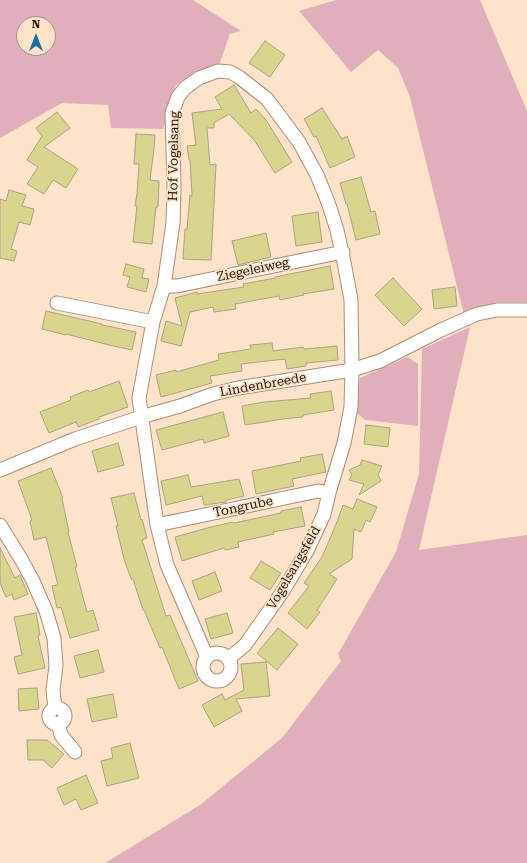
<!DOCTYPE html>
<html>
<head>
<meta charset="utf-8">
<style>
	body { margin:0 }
	#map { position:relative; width:527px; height:863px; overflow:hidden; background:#fce3c9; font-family:"Roboto Serif",serif }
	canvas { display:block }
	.north { position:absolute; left:16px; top:16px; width:40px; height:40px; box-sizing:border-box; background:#fce3c9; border:1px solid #a4917e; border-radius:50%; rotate:0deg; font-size:11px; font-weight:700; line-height:16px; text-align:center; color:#1f170d }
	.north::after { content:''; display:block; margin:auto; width:14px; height:18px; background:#196f9f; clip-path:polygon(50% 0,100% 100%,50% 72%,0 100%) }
</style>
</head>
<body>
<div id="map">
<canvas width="527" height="863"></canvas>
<div class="north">N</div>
</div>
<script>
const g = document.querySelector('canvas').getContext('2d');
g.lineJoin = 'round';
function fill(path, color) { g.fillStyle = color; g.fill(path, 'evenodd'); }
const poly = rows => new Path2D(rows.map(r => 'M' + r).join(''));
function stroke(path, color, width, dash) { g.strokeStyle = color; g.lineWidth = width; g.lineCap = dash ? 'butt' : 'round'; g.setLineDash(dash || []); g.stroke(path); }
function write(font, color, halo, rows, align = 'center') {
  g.font = font + ' "Roboto Serif",serif'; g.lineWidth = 3.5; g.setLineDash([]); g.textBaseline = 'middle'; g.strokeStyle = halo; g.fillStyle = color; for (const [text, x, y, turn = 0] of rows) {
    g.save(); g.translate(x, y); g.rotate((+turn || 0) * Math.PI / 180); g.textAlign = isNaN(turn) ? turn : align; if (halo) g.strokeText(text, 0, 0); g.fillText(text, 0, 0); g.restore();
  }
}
fill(poly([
	[0,0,193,0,241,31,230,34,219,65,198,70,176,85,163,129,111,128,108,105,62,103,0,138],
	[24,24,48,24,48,48,24,48],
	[336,0,480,0,527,111,527,302,497,302,464,315,410,97,398,68,378,50,351,72,299,11],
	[470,327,419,550,527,535,527,863,105,863,200,805,282,738,341,661,338,654,396,552,419,474,422,349],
	[407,357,418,364,418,426,365,420,356,412,360,378]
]), '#e0afbb');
const building = poly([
	[265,41,285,55,270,77,249,63,265,41],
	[234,85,251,113,256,109,266,120,292,162,275,173,255,141,229,114,214,123,214,128,207,128,210,165,216,164,211,260,183,259,185,229,187,229,190,195,192,196,190,160,189,160,187,146,196,145,192,113,222,109,215,97,234,85],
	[322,108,342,139,347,136,355,157,330,168,316,136,314,137,304,119,322,108],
	[57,112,70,128,44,147,78,169,66,188,53,180,44,194,27,184,38,167,27,160,42,136,36,128,57,112],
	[136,134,155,135,154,149,150,180,159,181,158,207,156,207,152,244,133,242,137,206,135,206,137,194,139,164,134,164,136,134],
	[361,177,371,212,375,211,380,234,356,240,347,204,346,204,340,183,361,177],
	[9,190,26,195,22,206,34,209,30,225,19,222,11,249,17,251,14,261,0,258,0,199,6,201,9,190],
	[318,212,322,242,296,246,292,216,318,212],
	[266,233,271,257,238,265,232,241,266,233],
	[126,264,144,269,142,278,149,279,146,292,127,287,130,277,123,275,126,264],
	[330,266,334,289,303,294,304,295,280,300,279,296,235,304,236,309,214,312,213,307,190,312,181,346,161,341,166,321,182,326,175,298,197,292,197,294,244,287,243,284,275,278,275,277,330,266],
	[393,278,422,309,404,326,375,295,393,278],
	[455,287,457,306,434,309,432,290,455,287],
	[46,311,102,324,102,325,136,332,132,350,109,345,66,334,66,335,42,329,46,311],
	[272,343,273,351,303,347,304,349,337,346,338,360,306,363,306,366,287,369,285,359,241,364,242,371,210,376,212,383,161,397,156,375,176,370,176,372,219,360,218,354,251,349,250,345,272,343],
	[119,381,128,407,99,417,99,419,78,427,76,422,49,433,40,412,71,400,70,397,88,390,89,392,119,381],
	[331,391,334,410,303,415,303,417,283,419,245,425,242,406,264,402,311,398,310,394,331,391],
	[223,412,229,436,204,443,203,439,162,450,156,430,223,412],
	[366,425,390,428,388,447,364,444,366,425],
	[118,443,124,465,98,472,92,451,118,443],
	[322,454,326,472,292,479,294,486,256,494,252,471,301,461,300,458,322,454],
	[362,460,382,466,378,475,381,481,359,495,364,484,349,480,352,475,349,470,360,465,362,460],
	[51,468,63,498,62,499,69,532,68,532,77,567,75,567,87,612,93,610,99,630,70,638,61,607,57,608,52,586,58,585,46,537,34,540,30,521,32,520,18,481,51,468],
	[188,475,191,487,239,479,244,496,226,500,226,502,204,505,202,496,166,505,161,481,188,475],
	[134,493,141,520,142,519,147,538,142,540,166,616,170,615,198,681,179,689,162,647,160,648,144,610,143,610,133,579,131,579,124,559,116,526,118,526,111,498,134,493],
	[357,499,377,507,370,522,366,520,361,532,354,529,352,559,329,574,337,579,317,610,320,612,307,629,288,613,309,586,304,583,322,557,337,522,343,505,353,509,357,499],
	[301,507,305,526,273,532,274,534,238,542,239,547,225,550,224,548,182,561,175,537,207,528,233,522,234,523,281,513,281,511,301,507],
	[0,548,15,578,20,575,28,594,14,600,12,594,6,597,0,583,0,548],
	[261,561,281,573,270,590,250,578,261,561],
	[215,572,222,591,199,600,192,581,215,572],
	[36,613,40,635,38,636,45,668,18,674,14,657,22,655,14,617,36,613],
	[227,613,233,633,211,639,205,619,227,613],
	[278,628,298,644,277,670,257,653,278,628],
	[98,650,104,672,80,678,74,656,98,650],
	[266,662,270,696,236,699,242,711,214,727,202,705,222,694,225,700,244,690,241,664,266,662],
	[37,688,39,709,19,711,18,689,37,688],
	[113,694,117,717,92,722,87,699,113,694],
	[27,740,47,740,64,754,52,768,43,760,28,760,27,740],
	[130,743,139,778,107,786,101,761,113,758,111,748,130,743],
	[86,775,98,803,81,810,76,799,64,805,57,788,86,775]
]);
fill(building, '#d9d48e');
stroke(building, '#a5a383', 1);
const minor = poly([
	[164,286,177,286,254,270,343,252],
	[57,303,153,322],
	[0,470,75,439,141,417,180,406,213,394,238,388,352,370,380,361,441,330,477,314,497,310,527,310],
	[0,525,21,559,33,581,46,611,54,638,56,665,53,690,55,708],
	[157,525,318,491,329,493],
	'203 667a14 14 0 1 1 28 0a14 14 0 1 1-28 0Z',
	[207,657,167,565,157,525,139,398,153,322,164,286,173,223,174,185,172,113,178,97,185,88,199,78,218,71,230,72,239,77,267,99,299,142,317,175,328,202,337,230,344,262,351,300,352,370,351,407,344,443,329,493,324,514,307,551,283,591,245,645,228,659],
	'49 716a8 8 0 1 1 16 0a8 8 0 1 1-16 0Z',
	[58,723,61,735,75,752]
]);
stroke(minor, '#a58e75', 15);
stroke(minor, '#fff', 13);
write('13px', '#1f170d', '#fce3c9', [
	["Hof Vogelsang",174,156,-89],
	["Ziegeleiweg",253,270,-12],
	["Lindenbreede",263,385,-10],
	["Tongrube",243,507,-12],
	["Vogelsangsfeld",294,568,-60]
]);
</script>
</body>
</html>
